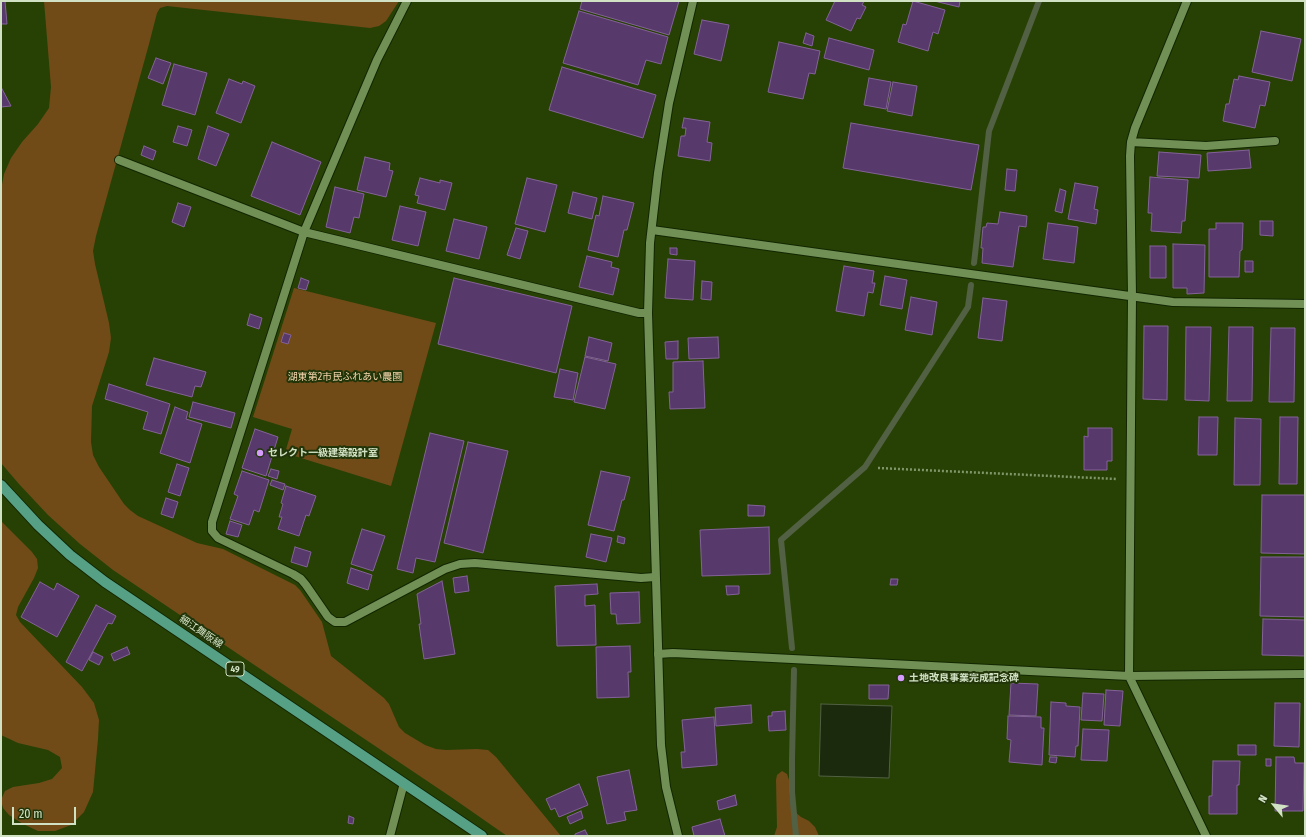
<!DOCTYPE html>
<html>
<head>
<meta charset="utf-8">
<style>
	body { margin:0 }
	#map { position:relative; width:1306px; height:837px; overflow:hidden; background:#274104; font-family:"Fira Sans Condensed",sans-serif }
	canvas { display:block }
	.frame { position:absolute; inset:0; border:2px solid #d1e2c4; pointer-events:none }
	.north { position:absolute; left:1254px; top:785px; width:40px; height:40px; -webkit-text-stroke:3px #213509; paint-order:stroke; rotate:299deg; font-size:11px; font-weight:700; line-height:16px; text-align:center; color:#d1e2c4 }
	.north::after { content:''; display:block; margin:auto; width:14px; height:18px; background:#d1e2c4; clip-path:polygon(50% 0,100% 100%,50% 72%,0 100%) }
	.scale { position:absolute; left:12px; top:807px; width:64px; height:18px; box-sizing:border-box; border:2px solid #d1e2c4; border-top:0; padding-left:5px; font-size:12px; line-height:14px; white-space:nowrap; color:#d1e2c4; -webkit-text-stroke:3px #213509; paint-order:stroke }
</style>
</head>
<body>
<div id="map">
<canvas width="1306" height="837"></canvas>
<div class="frame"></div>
<div class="north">N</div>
<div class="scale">20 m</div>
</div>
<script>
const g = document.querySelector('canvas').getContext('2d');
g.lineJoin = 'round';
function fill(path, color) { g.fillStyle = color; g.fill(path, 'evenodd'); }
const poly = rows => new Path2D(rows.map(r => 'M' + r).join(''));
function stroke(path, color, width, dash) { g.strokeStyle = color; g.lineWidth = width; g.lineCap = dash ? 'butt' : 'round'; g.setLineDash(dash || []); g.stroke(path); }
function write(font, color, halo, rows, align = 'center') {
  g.font = font + ' "Fira Sans Condensed","Noto Sans JP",sans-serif'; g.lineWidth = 4; g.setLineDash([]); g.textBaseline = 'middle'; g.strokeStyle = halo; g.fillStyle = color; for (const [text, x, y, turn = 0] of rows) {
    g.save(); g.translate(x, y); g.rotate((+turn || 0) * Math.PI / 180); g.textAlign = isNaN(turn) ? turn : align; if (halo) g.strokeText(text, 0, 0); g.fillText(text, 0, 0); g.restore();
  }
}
fill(poly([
	[44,1,399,1,386,21,379,26,370,28,167,6,160,8,157,13,149,44,96,236,93,251,95,264,109,323,111,338,109,352,92,406,91,442,93,455,99,467,124,504,130,510,138,516,197,543,223,549,295,585,300,590,322,622,331,656,384,698,389,704,399,727,405,733,425,745,436,749,446,750,477,749,488,750,496,757,561,836,507,836,451,797,113,570,80,544,48,515,19,484,1,463,1,190,4,174,11,158,22,142,38,124,49,108,51,87],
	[294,288,436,323,391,486,285,453,292,429,253,417],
	[1,521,32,552,37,559,38,568,34,578,18,607,16,615,20,622,82,687,94,703,99,720,98,739,93,792,84,812,71,825,55,831,38,831,23,824,9,815,3,808,1,800,5,791,13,787,39,783,52,779,62,768,60,757,48,750,18,743,1,735],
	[782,771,787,774,789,780,790,800,792,806,795,812,801,817,809,821,815,827,819,836,774,836,777,827,776,780,777,775]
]), '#704b18');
const water = poly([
	[821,704,892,706,889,778,819,776,821,704]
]);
fill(water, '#1b290c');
stroke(water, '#526043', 1);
stroke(poly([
	[974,263,989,131,1039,1],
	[792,648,781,540,865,467,968,307,971,285],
	[794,670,792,759,792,792,796,836]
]), '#526043', 6);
const building = poly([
	[1,1,5,1,7,24,1,24,1,1],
	[582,1,679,1,669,35,580,9,582,1],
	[835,1,864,1,862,5,866,7,860,19,857,18,851,31,826,20,835,1],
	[913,1,945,10,938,34,933,32,928,51,898,42,903,24,906,25,913,1],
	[934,1,960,1,959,7,934,1],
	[579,11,668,37,661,64,646,60,638,85,563,63,579,11],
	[702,20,729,25,721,61,694,54,702,20],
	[1261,31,1301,39,1292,81,1252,72,1261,31],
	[806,33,814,36,812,46,803,43,806,33],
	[829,38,874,50,869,70,824,58,829,38],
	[779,42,820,51,815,74,809,73,803,99,768,92,779,42],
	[156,58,171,63,163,84,148,78,156,58],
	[174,64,207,73,195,115,162,105,174,64],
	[562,67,656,95,643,138,549,110,562,67],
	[1239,76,1270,82,1265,106,1260,105,1255,128,1223,121,1226,104,1229,104,1234,79,1238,80,1239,76],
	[869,78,891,82,886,109,864,105,869,78],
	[229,79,242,84,243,81,255,86,241,123,216,113,229,79],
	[893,82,917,86,912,116,887,111,893,82],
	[1,87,11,106,1,107,1,87],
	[684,118,710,122,707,142,712,143,710,161,678,156,681,136,685,136,686,128,682,128,684,118],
	[851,123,979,145,971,190,843,168,851,123],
	[178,126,192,130,187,146,173,142,178,126],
	[208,126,229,134,216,166,198,159,208,126],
	[272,142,321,162,300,215,251,196,272,142],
	[144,146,156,151,153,160,141,155,144,146],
	[1249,150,1251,168,1208,171,1207,153,1249,150],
	[1159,152,1201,155,1199,178,1157,176,1159,152],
	[365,157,390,163,389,170,393,171,386,197,357,190,365,157],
	[1007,169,1017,170,1015,191,1005,190,1007,169],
	[1150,177,1188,180,1185,221,1182,221,1181,233,1151,231,1152,213,1148,213,1150,177],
	[420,178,440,183,440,180,452,183,445,210,417,203,419,196,415,195,420,178],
	[527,178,557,185,545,232,515,224,527,178],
	[1075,183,1098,187,1094,209,1098,210,1096,224,1068,219,1075,183],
	[335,187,364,194,359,218,354,217,350,233,326,227,335,187],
	[1060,189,1066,191,1062,213,1055,211,1060,189],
	[573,192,597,198,592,219,568,213,573,192],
	[603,196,634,203,627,230,624,230,618,257,588,250,596,215,599,216,603,196],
	[178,203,191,207,184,227,172,222,178,203],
	[400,206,426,212,418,246,392,240,400,206],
	[1000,212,1027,216,1026,227,1019,226,1013,267,982,263,983,248,981,248,983,227,986,227,987,223,998,224,1000,212],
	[454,219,487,227,479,259,446,251,454,219],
	[1260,221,1273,221,1273,236,1260,235,1260,221],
	[1048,223,1078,227,1074,263,1043,259,1048,223],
	[1216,223,1243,223,1242,250,1240,251,1239,277,1209,277,1209,229,1216,229,1216,223],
	[516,228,528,231,520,259,507,255,516,228],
	[1173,244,1205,245,1204,293,1187,294,1187,288,1173,288,1173,244],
	[1150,246,1166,246,1166,278,1150,278,1150,246],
	[670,248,677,248,677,255,670,254,670,248],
	[587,256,612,262,611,267,619,269,613,295,579,287,587,256],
	[668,259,695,261,693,300,665,298,668,259],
	[1245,261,1253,261,1253,272,1245,272,1245,261],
	[844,266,874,271,872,283,875,283,873,293,868,292,864,316,836,311,844,266],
	[885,276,907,280,902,309,880,305,885,276],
	[301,278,309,281,306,290,298,288,301,278],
	[454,278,572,306,556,373,438,344,454,278],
	[702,281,712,282,711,300,701,299,702,281],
	[911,297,937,302,932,335,905,330,911,297],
	[983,298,1007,301,1002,341,978,338,983,298],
	[250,314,262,318,259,329,247,325,250,314],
	[1144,326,1168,326,1167,400,1143,399,1144,326],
	[1186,327,1211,327,1209,401,1185,400,1186,327],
	[1229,327,1253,327,1252,401,1227,401,1229,327],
	[1271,328,1295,328,1294,402,1269,402,1271,328],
	[284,333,291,335,288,344,281,342,284,333],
	[589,337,612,343,608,361,585,356,589,337],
	[718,337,719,358,689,359,688,338,718,337],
	[678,341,678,359,666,359,665,342,678,341],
	[585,357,616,364,605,409,574,402,585,357],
	[154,358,206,372,201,387,195,386,192,397,146,385,154,358],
	[703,361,705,408,670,409,669,392,673,392,673,362,703,361],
	[560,369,578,373,573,400,554,397,560,369],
	[109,384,170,404,161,434,143,429,148,412,105,399,109,384],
	[193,402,235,413,231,428,189,417,193,402],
	[175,407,188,412,186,419,202,424,190,463,160,453,175,407],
	[1199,417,1218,417,1217,455,1198,455,1199,417],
	[1280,417,1298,417,1297,484,1279,484,1280,417],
	[1235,418,1261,419,1260,485,1234,485,1235,418],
	[1088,428,1112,428,1112,461,1107,461,1107,470,1084,470,1084,436,1088,437,1088,428],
	[255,429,278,437,266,476,242,468,255,429],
	[430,433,464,441,435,562,416,558,413,573,397,569,430,433],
	[468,442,508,451,483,553,444,543,468,442],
	[177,464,189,468,180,496,168,492,177,464],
	[271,469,279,471,277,479,268,476,271,469],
	[242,471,269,480,259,512,254,510,249,525,230,519,238,496,234,494,242,471],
	[601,471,630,477,624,500,622,500,614,531,588,525,601,471],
	[272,480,285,484,283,490,270,485,272,480],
	[286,486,316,496,309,516,306,515,299,536,278,529,282,517,279,517,283,504,281,503,286,486],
	[1262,495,1305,495,1305,554,1261,553,1262,495],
	[166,498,178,502,173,518,161,514,166,498],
	[748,505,765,506,764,516,748,516,748,505],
	[230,521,242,525,238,537,226,534,230,521],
	[769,527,770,574,702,576,700,530,769,527],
	[362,529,385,536,373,571,351,564,362,529],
	[591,534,612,538,606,562,586,557,591,534],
	[618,536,625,538,624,544,617,542,618,536],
	[295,547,311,552,307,567,291,562,295,547],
	[1261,557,1305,557,1305,617,1260,616,1261,557],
	[351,568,372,575,368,590,347,583,351,568],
	[467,576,469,591,455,593,453,578,467,576],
	[891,579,898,579,897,585,890,585,891,579],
	[442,581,455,654,424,659,419,624,421,624,417,594,442,581],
	[40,582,54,590,57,583,79,596,57,637,21,617,40,582],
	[597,584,598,594,585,595,585,606,595,605,596,645,557,646,555,586,597,584],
	[726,586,739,586,739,594,727,595,726,586],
	[639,592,640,623,617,624,616,614,611,614,610,593,639,592],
	[96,605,116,616,112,624,108,623,82,671,66,662,96,605],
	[1263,619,1305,620,1305,656,1262,655,1263,619],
	[630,646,631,672,628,672,629,697,597,698,596,647,630,646],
	[127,647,130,654,114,661,111,654,127,647],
	[93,652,103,657,99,665,89,660,93,652],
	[1011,683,1038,684,1036,716,1009,715,1011,683],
	[869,685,889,685,888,699,869,699,869,685],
	[1106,690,1123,691,1120,726,1104,725,1106,690],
	[1083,693,1104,694,1102,721,1081,720,1083,693],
	[1051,702,1066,703,1066,706,1080,707,1078,746,1076,746,1075,757,1049,755,1051,702],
	[1275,703,1300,703,1299,747,1274,746,1275,703],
	[751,705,752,723,716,726,715,708,751,705],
	[785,711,786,730,769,731,768,716,772,716,772,712,785,711],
	[1008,716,1041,717,1041,728,1044,728,1042,765,1009,762,1011,740,1007,739,1008,716],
	[714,717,717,765,682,768,681,752,685,752,682,720,714,717],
	[1083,729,1109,730,1107,761,1081,760,1083,729],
	[1238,745,1256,745,1256,755,1238,755,1238,745],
	[1050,757,1057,757,1056,763,1049,762,1050,757],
	[1276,757,1294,757,1295,763,1304,763,1303,811,1275,811,1276,757],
	[1266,759,1271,759,1271,766,1266,766,1266,759],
	[1213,761,1240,761,1239,785,1237,785,1237,814,1209,814,1209,796,1212,796,1213,761],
	[629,770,637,810,624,812,626,820,607,824,597,777,629,770],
	[579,784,588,805,559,817,555,808,551,810,546,799,579,784],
	[735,795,737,805,719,810,717,801,735,795],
	[581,811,583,818,570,824,567,817,581,811],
	[349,816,354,818,353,824,348,823,349,816],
	[720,819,725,836,694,836,692,827,720,819],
	[585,830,588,836,575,836,575,834,585,830]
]);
fill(building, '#58396c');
stroke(building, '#836298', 1);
const minor = poly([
	[407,1,377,60,304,232,212,522,212,531,218,538,293,574,301,579,306,585,328,617,335,622,345,622,445,569,460,564,475,563,641,578,655,577],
	[1187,1,1135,128,1131,142,1130,156,1132,296,1129,676,1206,836],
	[1131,142,1206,146,1275,141],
	[119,160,304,232,639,313,648,313],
	[652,230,1173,302,1305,304],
	[658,654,673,653,1129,676,1305,674],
	[390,836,404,783]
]);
const tertiary = poly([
	[678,836,666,787,661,745,648,313,650,243,658,173,669,103,693,1]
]);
const primary = poly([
	[1,485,38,525,70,555,105,582,482,836]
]);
stroke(minor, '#122600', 10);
stroke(tertiary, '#122600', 10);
stroke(primary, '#122600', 12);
stroke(poly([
	[878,468,1117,479]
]), '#809568', 2.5, [2, 2]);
stroke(minor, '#719055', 8);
stroke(tertiary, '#719055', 8);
stroke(primary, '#56a086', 10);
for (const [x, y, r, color] of [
	[260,453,4,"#d59cfb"],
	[901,678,4,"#d59cfb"]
]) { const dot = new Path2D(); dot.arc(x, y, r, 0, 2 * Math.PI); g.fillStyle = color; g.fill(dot); stroke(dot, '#213509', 1.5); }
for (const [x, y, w] of [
	[235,669,18]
]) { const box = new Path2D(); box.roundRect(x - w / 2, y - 7, w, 14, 3); g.fillStyle = '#213509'; g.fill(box); stroke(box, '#d1e2c4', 1); }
write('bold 9px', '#d1e2c4', null, [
	["49",235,669]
]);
write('10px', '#f4d3ab', '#213509', [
	["湖東第2市民ふれあい農園",345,377]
]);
write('bold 10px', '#d1e2c4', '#213509', [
	["セレクト一級建築設計室",268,453],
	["土地改良事業完成記念碑",909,678]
], 'left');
write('10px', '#d1e2c4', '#213509', [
	["細江舞阪線",201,632,34]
]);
</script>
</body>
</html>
